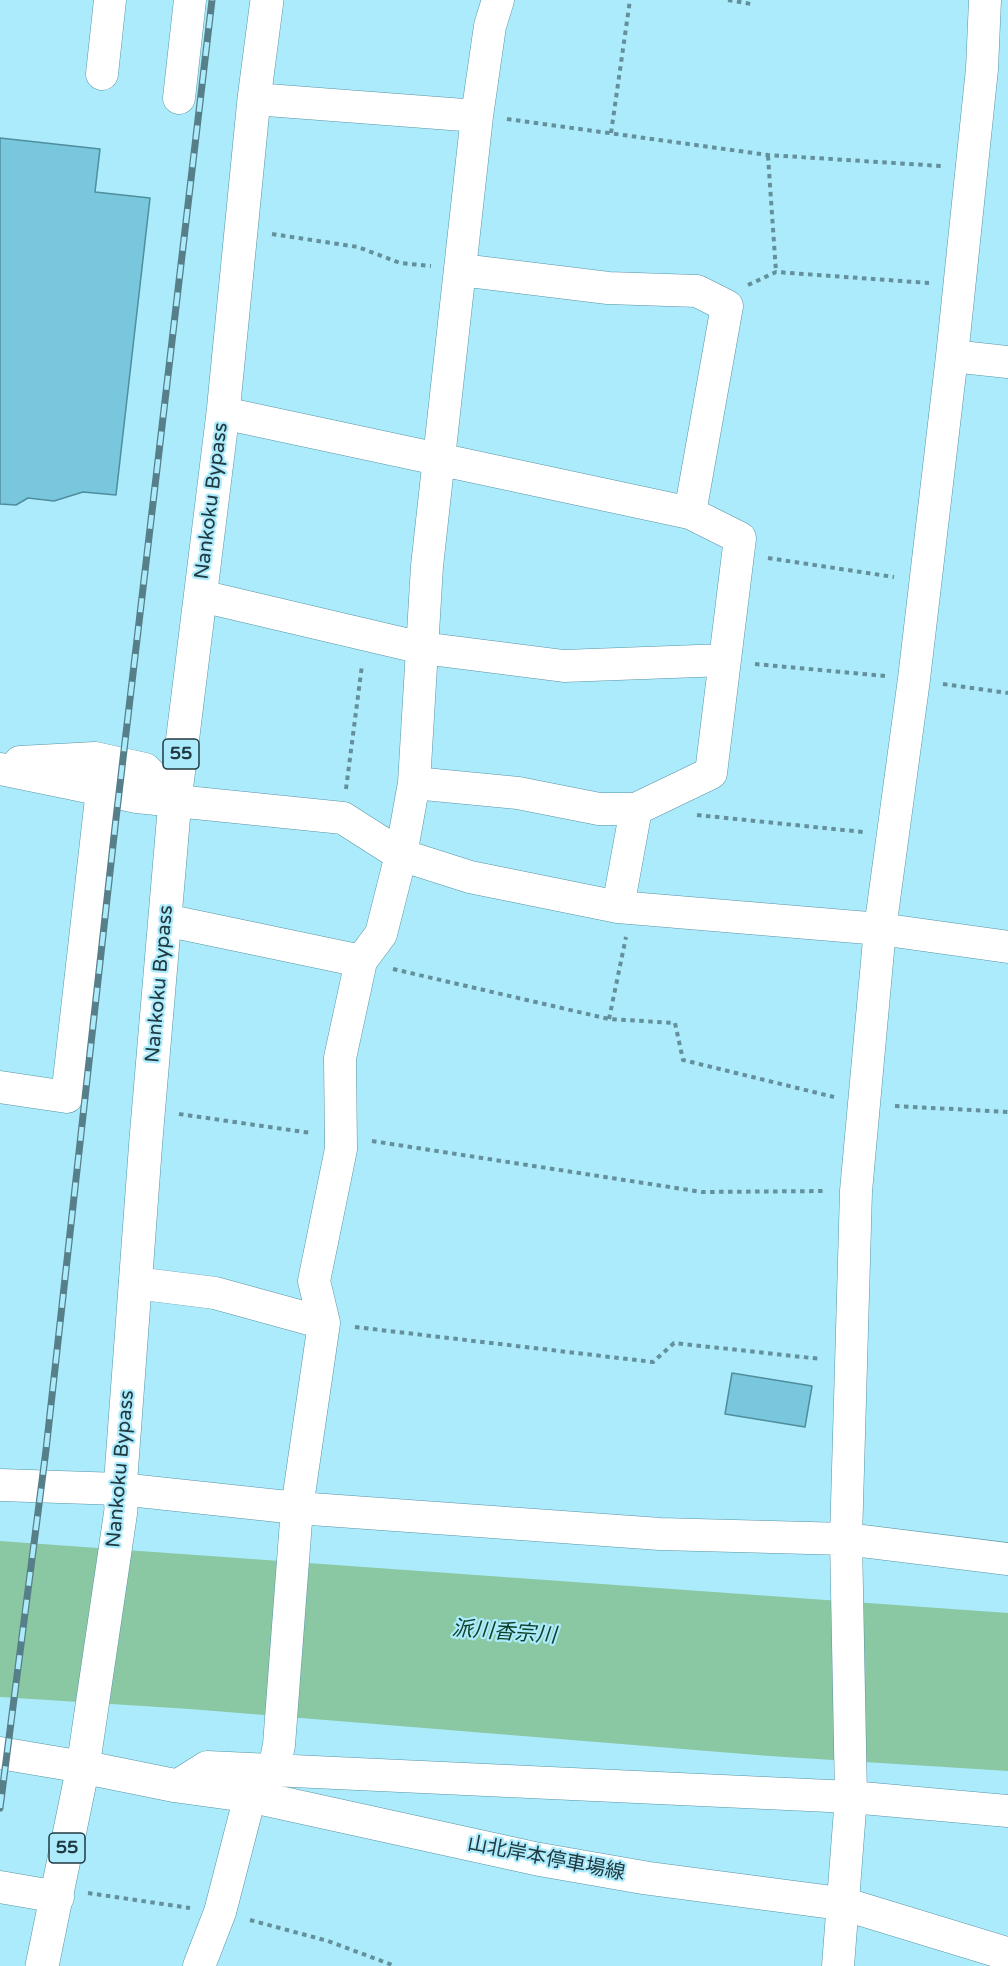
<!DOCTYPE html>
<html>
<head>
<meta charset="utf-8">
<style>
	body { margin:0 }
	canvas { display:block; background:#acebfc }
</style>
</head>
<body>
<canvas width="1008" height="1966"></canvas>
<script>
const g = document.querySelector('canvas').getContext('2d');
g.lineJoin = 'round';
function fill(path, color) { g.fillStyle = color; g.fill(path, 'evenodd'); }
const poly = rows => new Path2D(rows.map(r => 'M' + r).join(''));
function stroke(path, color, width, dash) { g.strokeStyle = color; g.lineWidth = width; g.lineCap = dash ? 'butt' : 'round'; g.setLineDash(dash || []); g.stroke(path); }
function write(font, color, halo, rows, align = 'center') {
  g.font = font + ' "Varela Round","Noto Sans JP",sans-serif'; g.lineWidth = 4.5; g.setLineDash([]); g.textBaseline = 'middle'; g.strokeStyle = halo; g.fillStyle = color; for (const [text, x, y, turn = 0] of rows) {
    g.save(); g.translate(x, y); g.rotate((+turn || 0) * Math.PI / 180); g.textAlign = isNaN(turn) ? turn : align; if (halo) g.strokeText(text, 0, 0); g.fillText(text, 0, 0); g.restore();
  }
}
fill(poly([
	[0,1541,1008,1613,1008,1771,769,1756,190,1709,0,1697]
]), '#8ac8a3');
const building = poly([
	[0,138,100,149,95,192,150,198,116,495,83,492,54,501,28,498,16,505,0,504,0,138],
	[732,1373,812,1386,805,1427,725,1414,732,1373]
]);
fill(building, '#78c7dc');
stroke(building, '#508d9d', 1.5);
const street = poly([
	[102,74,110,0],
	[179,98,190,0],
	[254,99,477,116],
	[461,270,608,288,697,291,727,306,690,513],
	[952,356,1008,362],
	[223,413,690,513,740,538,711,773,636,809,618,907],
	[201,596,422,648,564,666,725,660],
	[20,762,95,758,145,769,175,800],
	[0,769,137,797,343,818,401,855,470,877,618,907,880,929,1008,947],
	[414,783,518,793,599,809,636,809],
	[165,920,361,961,340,1058,341,1149,314,1281,324,1323,297,1508,279,1745,274,1769],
	[361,961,381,934,401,855,414,783,427,566,477,116,490,26,498,0],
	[0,1087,67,1097,102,790],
	[135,1283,215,1293,324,1323],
	[0,1485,120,1489,297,1508,660,1534,846,1539,1008,1559],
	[0,1753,83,1767],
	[177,1786,207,1767,851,1797,1008,1811],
	[0,1887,58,1897],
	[199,1966,220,1912,250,1796],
	[838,1966,851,1797,846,1539,856,1191,880,929,914,679,952,356,982,69,985,0]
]);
const secondary = poly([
	[83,1767,177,1786,250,1796,537,1859,646,1878,844,1904,1008,1954]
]);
const highway = poly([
	[42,1966,83,1767,121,1510,120,1489,146,1139,175,800,223,413,254,99,267,0]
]);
stroke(street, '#5794a4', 33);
stroke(secondary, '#5794a4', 34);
stroke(highway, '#5794a4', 34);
stroke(poly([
	[728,0,751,4],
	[507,119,768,155,941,166],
	[611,133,630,0],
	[768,156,776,272],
	[272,234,358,247,400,263,431,266],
	[748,285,776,272,929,283],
	[768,558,894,577],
	[755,664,885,676],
	[943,684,1008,693],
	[346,789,362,665],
	[697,815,863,832],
	[393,969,609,1019,675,1023,683,1060,834,1097],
	[609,1019,626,937],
	[895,1106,1008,1112],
	[179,1114,311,1133],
	[372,1141,702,1192,825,1191],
	[355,1327,653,1362,674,1343,821,1359],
	[88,1893,190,1908],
	[250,1920,328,1941,395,1966]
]), '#64909b', 4, [4.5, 4.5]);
stroke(street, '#fff', 32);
stroke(secondary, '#fff', 33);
stroke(highway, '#fff', 33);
const rail = poly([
	[0,1808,46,1450,115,827,212,0]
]);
stroke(rail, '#577f89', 7);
stroke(rail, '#acebfc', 4.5, [14]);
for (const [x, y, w] of [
	[181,754,36],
	[67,1848,36]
]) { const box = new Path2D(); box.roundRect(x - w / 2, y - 15, w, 30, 4.5); g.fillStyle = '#acebfc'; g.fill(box); stroke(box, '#213a41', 1.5); }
write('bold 18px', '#213a41', null, [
	["55",181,754],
	["55",67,1848]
]);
write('20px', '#213a41', '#acebfc', [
	["Nankoku Bypass",212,501,-83],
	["Nankoku Bypass",160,984,-85],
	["Nankoku Bypass",121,1469,-85],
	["山北岸本停車場線",546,1859,11]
]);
write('italic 21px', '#0b3e25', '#acebfc', [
	["派川香宗川",504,1633,4]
]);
</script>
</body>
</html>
